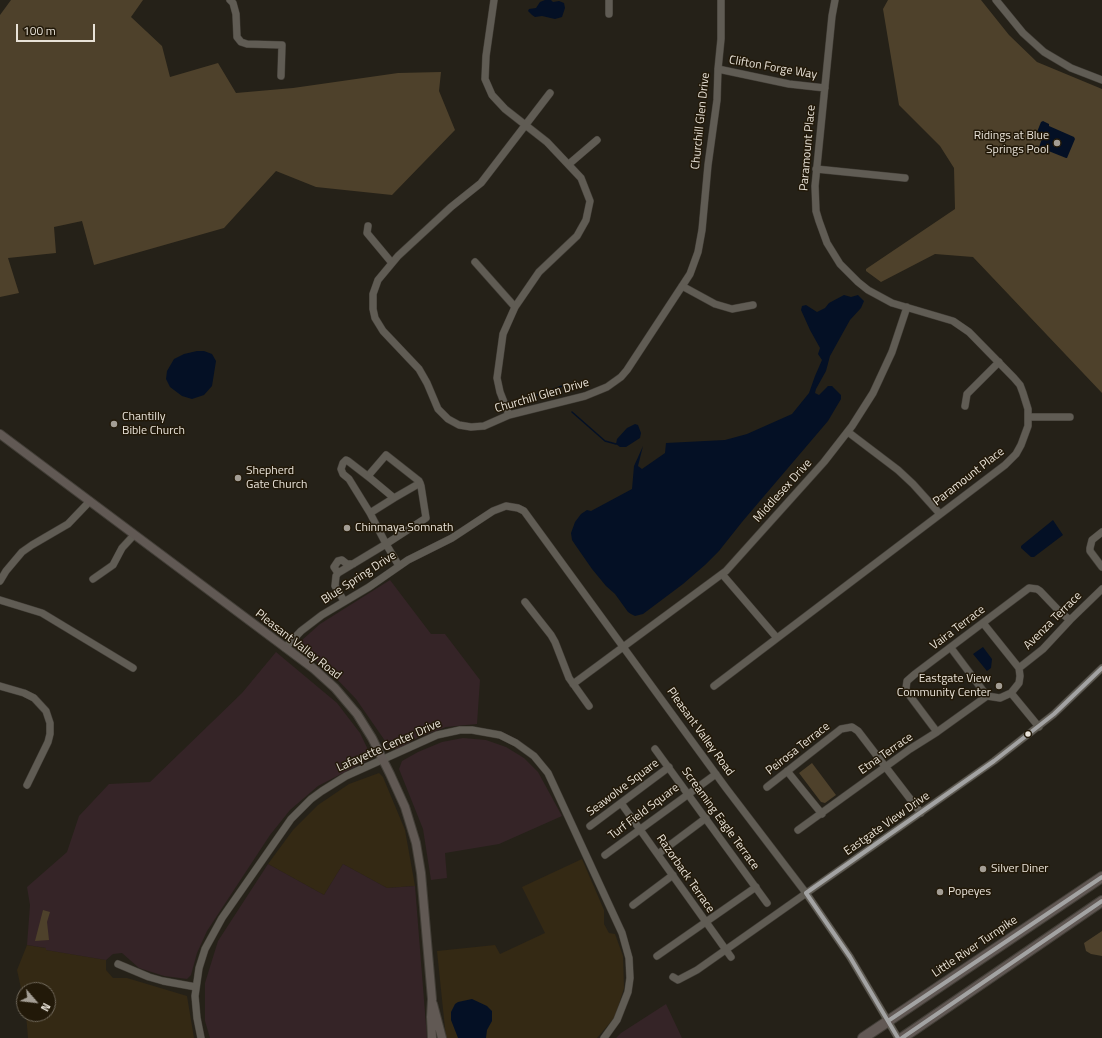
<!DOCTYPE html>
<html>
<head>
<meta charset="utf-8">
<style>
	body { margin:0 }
	#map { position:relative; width:1102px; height:1038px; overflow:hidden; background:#252118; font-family:"Titillium Web",sans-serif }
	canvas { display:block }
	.north { position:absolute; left:16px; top:982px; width:40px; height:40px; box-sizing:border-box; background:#221909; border:1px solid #71695c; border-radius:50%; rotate:118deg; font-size:11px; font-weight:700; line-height:16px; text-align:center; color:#e8e2d8 }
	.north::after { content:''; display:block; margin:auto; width:14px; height:18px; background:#a49e95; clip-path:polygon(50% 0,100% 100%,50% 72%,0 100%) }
	.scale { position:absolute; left:16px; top:24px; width:79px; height:18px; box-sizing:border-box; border:2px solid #e8e2d8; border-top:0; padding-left:5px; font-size:12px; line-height:14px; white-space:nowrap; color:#e8e2d8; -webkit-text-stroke:3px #221909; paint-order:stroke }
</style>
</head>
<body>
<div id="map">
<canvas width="1102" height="1038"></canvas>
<div class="north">N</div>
<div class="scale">100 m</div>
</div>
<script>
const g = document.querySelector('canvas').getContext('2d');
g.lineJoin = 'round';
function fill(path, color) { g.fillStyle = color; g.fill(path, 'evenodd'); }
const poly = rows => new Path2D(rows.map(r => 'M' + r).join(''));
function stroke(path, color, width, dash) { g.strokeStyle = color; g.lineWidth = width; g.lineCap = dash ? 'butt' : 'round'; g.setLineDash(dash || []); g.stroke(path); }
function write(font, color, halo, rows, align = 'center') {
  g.font = font + ' "Titillium Web",sans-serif'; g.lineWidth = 3; g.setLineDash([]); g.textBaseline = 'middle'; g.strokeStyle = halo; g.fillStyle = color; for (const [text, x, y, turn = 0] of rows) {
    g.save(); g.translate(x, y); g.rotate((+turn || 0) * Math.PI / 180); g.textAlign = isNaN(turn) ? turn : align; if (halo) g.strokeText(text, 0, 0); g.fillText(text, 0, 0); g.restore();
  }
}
fill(poly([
	[379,773,383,777,405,830,415,886,387,888,343,864,324,895,268,864,293,830,318,805,349,784],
	[582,859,604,910,604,924,609,933,615,934,623,956,624,988,615,1017,597,1038,446,1038,437,951,495,945,500,954,545,933,522,887],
	[27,945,46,948,46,950,106,960,106,970,113,978,127,978,187,996,194,1038,28,1038,26,1014,48,1014,48,990,24,990,24,1002,17,970]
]), '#342914');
fill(poly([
	[390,580,431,634,445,634,480,680,477,724,446,727,419,737,397,749,390,748,356,699,332,674,303,650,301,641,320,624],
	[276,652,337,703,360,733,371,756,368,760,318,786,290,810,270,835,207,931,197,953,191,975,187,979,164,976,139,968,122,953,113,954,106,960,46,950,46,948,27,945,30,905,27,887,67,852,79,816,109,784,150,782,242,693],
	[463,738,486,740,506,747,524,758,538,772,562,816,499,844,445,853,447,878,431,880,423,829,399,769,402,761,418,752,442,742],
	[268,864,324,895,343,864,387,888,415,886,427,1038,210,1038,205,1021,205,983,218,941],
	[666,1004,682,1038,616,1038,621,1033]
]), '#352427');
fill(poly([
	[11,0,143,0,131,17,162,46,170,77,218,63,236,93,293,88,398,73,441,72,439,91,455,130,392,195,316,187,276,171,224,228,94,265,82,221,54,227,56,253,8,258,19,293,0,297,0,15],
	[888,0,981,0,1009,35,1037,62,1102,89,1102,393,973,257,935,254,881,282,866,271,866,269,955,209,954,168,940,146,899,105,883,9],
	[812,763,836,795,825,803,821,802,799,773],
	[43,910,50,912,47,922,49,940,35,941],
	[1102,931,1102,956,1091,954,1086,951,1084,943]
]), '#4e412b');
fill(poly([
	[545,0,551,0,553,2,559,1,564,3,565,8,562,17,555,19,542,16,535,17,532,15,528,11,529,9,536,8,540,2],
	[1043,121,1049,124,1049,126,1074,137,1075,139,1067,158,1066,158,1041,148,1039,147,1043,136,1038,134,1037,132,1041,122],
	[844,295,851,297,858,295,864,301,861,308,850,320,830,356,826,371,816,389,815,393,819,395,828,386,832,386,841,395,841,399,828,421,742,522,719,551,705,565,683,584,643,614,635,616,631,614,628,612,615,594,606,586,592,569,576,546,572,540,571,533,575,522,581,514,587,510,591,511,632,489,634,466,643,446,638,466,642,469,665,453,666,443,725,440,747,434,792,414,809,393,815,376,822,360,818,354,820,348,810,330,801,310,802,306,806,305,817,312,825,308,829,303],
	[197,351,204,351,212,354,216,361,212,386,204,395,192,399,182,396,170,387,166,379,167,371,174,359,184,354],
	[635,424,638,425,641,433,640,438,626,447,620,447,616,444,617,439,627,428],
	[1053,520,1063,535,1034,557,1031,557,1021,548,1021,546],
	[983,647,992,659,991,668,987,671,973,654],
	[472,999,487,1006,492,1011,492,1021,487,1030,486,1038,458,1038,451,1020,451,1012,455,1004,458,1002]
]), '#041025');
stroke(poly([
	[537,395,565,385],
	[572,412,605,441,616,444]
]), '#041025', 1.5);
const minor = poly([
	[230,0,233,3,236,14,237,37,241,42,247,44,282,45,281,76],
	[494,0,486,56,485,79,492,95,505,109,547,142,581,178,590,201,586,220,577,236,539,272,515,307,503,334,497,378,500,392,509,415],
	[996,0,1023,33,1044,52,1071,68,1102,80],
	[609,14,609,0],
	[718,69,789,84,825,88],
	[550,93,481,183,451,207,398,256,378,280,373,294,373,309,375,318,383,331,419,369,427,383,438,409,448,419,459,425,471,427,484,426,509,415,585,396,607,387,621,377,627,370,690,274,698,252,702,230,708,165,717,100,718,69,721,39,721,0],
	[569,164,597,140],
	[816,169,905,178],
	[368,226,367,233,392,263],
	[475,262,515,307],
	[682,286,715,304,732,309,753,305],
	[965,406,967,394,999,362],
	[1028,417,1070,417],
	[848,432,898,470,913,484,940,514],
	[370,513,349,479,343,474,341,469,343,463,346,460,348,461,370,478],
	[1102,532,1092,540,1090,548,1090,551,1102,567],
	[399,566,386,544,426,518,421,486,420,483,419,481,386,455,368,476,370,478,394,498,420,483],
	[338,573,334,567,338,561,342,560,347,564,353,564],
	[722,574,777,638],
	[93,579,113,565,122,548,134,535],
	[0,581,6,571,22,552,32,545,68,524,90,501],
	[0,600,42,613,133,668],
	[344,601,335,586,336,576,338,573,386,544,370,513,394,498],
	[525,602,551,635,555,642,569,678,589,706],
	[285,648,301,631,322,615,369,587,408,560,452,538,493,511,506,506,518,508,524,511,726,788,806,893,850,957,898,1038],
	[951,648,987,696,1000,698,1011,693,1019,683,1020,676,1019,668,983,623],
	[1019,668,1043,649,1070,620,1102,589],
	[573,684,726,571,824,462,852,426,873,393,892,352,907,307],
	[0,686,24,693,34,698,46,711,50,723,50,734,48,742,27,785],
	[714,686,1005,465,1016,454,1021,445,1028,426,1028,409,1023,393,1020,385,1014,378,969,332,953,321,892,303,868,290,858,282,840,264,827,243,819,221,816,211,815,186,832,16,835,0],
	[1011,693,1039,727],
	[937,732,907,692,906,688,907,681,915,674,1029,588,1037,589,1040,591,1060,612,1070,620],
	[655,749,767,903],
	[787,771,822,814],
	[767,787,841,729,852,727,858,731,871,748,921,813],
	[621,803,731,957],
	[590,826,669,767],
	[798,830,910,749,937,732,987,696],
	[658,854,706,818],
	[605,855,716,774],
	[633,905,673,875],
	[657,956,756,887],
	[118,964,149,977,163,981,196,987],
	[673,977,678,980,697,970,994,761,1054,714,1102,668],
	[201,1038,197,1018,195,996,199,968,205,949,222,918,291,819,311,799,322,791,346,776,437,735,460,730,472,730,500,735,516,743,534,756,548,773,622,933,629,958,630,978,628,992,617,1020,604,1038]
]);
const major = poly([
	[0,434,314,669,335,688,357,714,372,738,390,774,405,807,416,843,421,873,432,999,431,1017,432,1038],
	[433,1004,442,1038]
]);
const highway = poly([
	[863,1038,1102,877],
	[902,1038,1102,901]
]);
stroke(minor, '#423e37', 8);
stroke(major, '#423e37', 10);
stroke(highway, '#423e37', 12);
stroke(minor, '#605c54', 7);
stroke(major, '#615954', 8);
stroke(highway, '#615854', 10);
stroke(poly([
	[888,1021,1102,877],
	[898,1038,850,957,806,893,994,761,1054,714,1102,668],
	[902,1038,1102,901]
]), '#a3a3a3', 4);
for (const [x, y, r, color] of [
	[1057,143,4,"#a49e95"],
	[114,424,4,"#a49e95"],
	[238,478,4,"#a49e95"],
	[347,528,4,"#a49e95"],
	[999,686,4,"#a49e95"],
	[1028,734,3.5,"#e8e2d8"],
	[983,869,4,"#a49e95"],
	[940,892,4,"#a49e95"]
]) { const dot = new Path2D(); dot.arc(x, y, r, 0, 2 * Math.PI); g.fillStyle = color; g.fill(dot); stroke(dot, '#221909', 1.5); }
write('12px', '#e8e2d8', '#221909', [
	["Clifton Forge Way",773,68,10],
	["Churchill Glen Drive",701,121,-84],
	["Paramount Place",808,148,-85],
	["Churchill Glen Drive",542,396,-16],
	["Paramount Place",969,477,-38],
	["Middlesex Drive",783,491,-48],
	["Blue Spring Drive",359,578,-33],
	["Avenza Terrace",1053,621,-45],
	["Vaira Terrace",958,628,-37],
	["Pleasant Valley Road",298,645,38],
	["Pleasant Valley Road",700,732,54],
	["Lafayette Center Drive",389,746,-24],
	["Peirosa Terrace",798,749,-38],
	["Etna Terrace",886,754,-35],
	["Seawolve Square",623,788,-37],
	["Turf Field Square",644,812,-37],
	["Screaming Eagle Terrace",720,819,54],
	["Eastgate View Drive",887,824,-35],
	["Razorback Terrace",685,874,55],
	["Little River Turnpike",975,947,-34]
]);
write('12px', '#e8e2d8', '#221909', [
	["Ridings at Blue",1049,136,"right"],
	["Springs Pool",1049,150,"right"],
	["Chantilly",122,417],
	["Bible Church",122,431],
	["Shepherd",246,471],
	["Gate Church",246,485],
	["Chinmaya Somnath",355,528],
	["Eastgate View",991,679,"right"],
	["Community Center",991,693,"right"],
	["Silver Diner",991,869],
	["Popeyes",948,892]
], 'left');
</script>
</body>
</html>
